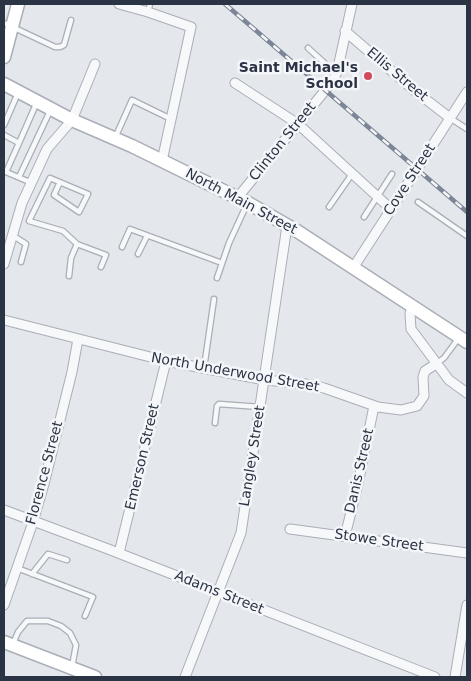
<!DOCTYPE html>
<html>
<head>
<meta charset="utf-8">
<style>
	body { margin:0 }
	#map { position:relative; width:471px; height:681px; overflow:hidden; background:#e4e7ec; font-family:"DejaVu Sans",sans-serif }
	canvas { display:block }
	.frame { position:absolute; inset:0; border:5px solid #2b3445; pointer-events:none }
</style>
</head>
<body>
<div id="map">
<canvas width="471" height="681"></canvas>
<div class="frame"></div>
</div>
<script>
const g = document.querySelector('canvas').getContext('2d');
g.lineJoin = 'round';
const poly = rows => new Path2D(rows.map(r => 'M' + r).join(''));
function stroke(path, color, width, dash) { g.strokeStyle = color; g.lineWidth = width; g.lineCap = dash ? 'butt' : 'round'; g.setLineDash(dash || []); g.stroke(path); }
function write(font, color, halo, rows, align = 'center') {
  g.font = font + ' "DejaVu Sans",sans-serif'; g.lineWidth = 5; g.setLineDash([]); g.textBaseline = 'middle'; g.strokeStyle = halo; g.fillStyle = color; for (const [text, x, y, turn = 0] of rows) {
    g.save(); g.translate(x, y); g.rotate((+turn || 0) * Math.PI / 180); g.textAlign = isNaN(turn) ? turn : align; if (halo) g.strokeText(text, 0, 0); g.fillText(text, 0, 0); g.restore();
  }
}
const lane = poly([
	[148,12,150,4],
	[4,23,55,47,60,47,64,45,71,20],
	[308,48,330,68,337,70],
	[450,118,467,129],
	[4,125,18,93],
	[4,135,19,143,37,102],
	[115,138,132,100,171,119],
	[19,143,6,172,32,183],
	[19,177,50,111],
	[60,182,54,195,79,212,88,194,50,178,29,221,63,231,77,244,71,258,69,276],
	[418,202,467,236],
	[329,207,352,174],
	[364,217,392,174],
	[12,235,26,244,21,262],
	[77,244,106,255,101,267],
	[122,247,130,229,222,263],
	[138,254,147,236],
	[217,278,229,243,247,204],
	[437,363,444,358,458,339],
	[204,368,214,299],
	[215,423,217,406,219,404,260,407],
	[17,568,93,597,85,616],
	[32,574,48,554,67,560],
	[13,644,18,632,27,621,48,621,61,626,70,633,76,645,72,667]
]);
const street = poly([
	[119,4,148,12,191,27,162,161],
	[345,31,415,91,450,118],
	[235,83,298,124,391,209],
	[238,197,332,82,337,72,352,4],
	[4,264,22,203,47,149,72,120,95,64],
	[353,268,467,92],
	[412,306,410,314,411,329,449,380,467,393],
	[4,320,166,361,265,380,306,384,324,388,378,407,401,410,417,406,424,396,423,377,425,371,436,364],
	[4,510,108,549,435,677],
	[290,529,467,553],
	[345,536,358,484,374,406],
	[119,553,166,361],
	[4,605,32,525,44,484,72,372,78,339],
	[185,677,241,533,287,226],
	[455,677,467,605]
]);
const secondary = poly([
	[4,57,18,4],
	[4,84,72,120,132,146,248,203,297,231,467,342],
	[4,642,95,677]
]);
stroke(lane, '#a9aeb7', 7);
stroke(street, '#a9aeb7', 11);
stroke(secondary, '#a9aeb7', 15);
stroke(lane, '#f7f8fa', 4.5);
stroke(street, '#f7f8fa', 9);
stroke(secondary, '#fff', 12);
const rail = poly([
	[225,4,467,212]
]);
stroke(rail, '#7d8696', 4.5);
stroke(rail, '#f4f6f9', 2.5, [8]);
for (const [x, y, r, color] of [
	[368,76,5,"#d1495b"]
]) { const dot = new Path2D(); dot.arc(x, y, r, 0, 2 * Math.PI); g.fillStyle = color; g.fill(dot); stroke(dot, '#f4f6f9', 2); }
write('bold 14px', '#2b3445', '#f4f6f9', [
	["Saint Michael's",358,68],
	["School",358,84]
], 'right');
write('14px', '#2b3445', '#f4f6f9', [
	["Ellis Street",397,75,40],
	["Clinton Street",283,142,-51],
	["Cove Street",410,180,-57],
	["North Main Street",241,202,28],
	["North Underwood Street",235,373,10],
	["Langley Street",253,456,-81],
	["Emerson Street",143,457,-77],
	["Danis Street",360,471,-77],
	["Florence Street",45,473,-75],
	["Stowe Street",379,541,8],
	["Adams Street",219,593,22]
]);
</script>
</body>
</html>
